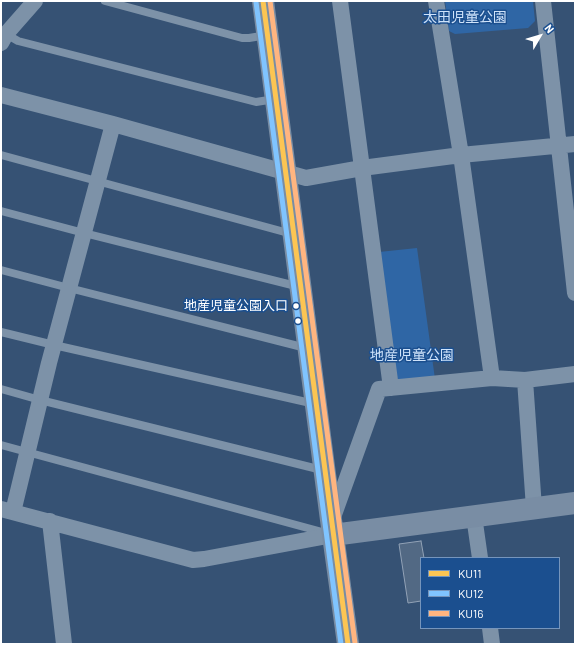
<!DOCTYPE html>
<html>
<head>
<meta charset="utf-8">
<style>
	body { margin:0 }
	#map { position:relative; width:576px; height:645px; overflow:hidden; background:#365274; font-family:Barlow,sans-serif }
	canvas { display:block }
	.frame { position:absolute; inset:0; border:2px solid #fff; pointer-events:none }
	.legend { position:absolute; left:420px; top:557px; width:140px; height:72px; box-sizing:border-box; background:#1b4f8f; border:1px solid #7695bc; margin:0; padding:5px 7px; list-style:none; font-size:12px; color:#fff }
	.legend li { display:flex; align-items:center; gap:8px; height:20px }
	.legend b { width:20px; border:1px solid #7695bc }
	.north { position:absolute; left:520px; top:16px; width:40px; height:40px; -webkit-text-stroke:3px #1b4f8f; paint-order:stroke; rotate:52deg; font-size:11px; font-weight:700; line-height:16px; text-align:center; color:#fff }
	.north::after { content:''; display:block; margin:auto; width:14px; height:18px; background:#fff; clip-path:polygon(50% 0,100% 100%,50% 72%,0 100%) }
</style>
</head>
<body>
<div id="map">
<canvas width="576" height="645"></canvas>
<div class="frame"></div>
<ul class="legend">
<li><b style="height:5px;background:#fcc553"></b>KU11</li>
<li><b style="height:5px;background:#80c4ff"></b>KU12</li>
<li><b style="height:5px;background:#ffb580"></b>KU16</li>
</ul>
<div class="north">N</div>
</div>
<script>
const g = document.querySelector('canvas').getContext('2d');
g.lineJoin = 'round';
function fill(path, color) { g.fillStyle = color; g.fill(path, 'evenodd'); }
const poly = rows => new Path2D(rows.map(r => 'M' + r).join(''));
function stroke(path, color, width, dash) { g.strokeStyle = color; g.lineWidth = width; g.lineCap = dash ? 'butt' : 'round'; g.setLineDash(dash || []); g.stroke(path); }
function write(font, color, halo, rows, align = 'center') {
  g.font = font + ' Barlow,"Noto Sans JP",sans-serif'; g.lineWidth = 3; g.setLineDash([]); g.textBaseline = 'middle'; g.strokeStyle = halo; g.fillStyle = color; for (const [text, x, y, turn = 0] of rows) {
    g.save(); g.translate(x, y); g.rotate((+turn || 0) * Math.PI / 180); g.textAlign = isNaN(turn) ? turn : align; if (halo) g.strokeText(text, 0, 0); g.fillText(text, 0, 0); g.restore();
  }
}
fill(poly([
	[445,1,533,1,535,21,528,28,455,34,449,31],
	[417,248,435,379,399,381,394,373,379,252]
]), '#2f66a5');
const building = poly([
	[421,541,424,558,421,558,421,601,408,603,399,544,421,541]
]);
fill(building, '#526984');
stroke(building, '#92a2b6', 1);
stroke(poly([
	[105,1,242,38,249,38,267,35],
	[6,34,18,41,256,102,275,99],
	[1,155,292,234],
	[1,211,84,233,300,287],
	[1,270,69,288,306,348],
	[1,332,54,345,315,404],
	[1,389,40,400,322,470],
	[1,445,326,533]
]), '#7d92a8', 8);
stroke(poly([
	[340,1,391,388],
	[436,1,461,155,492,378],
	[543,1,575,293],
	[1,43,6,34,35,1],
	[1,95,113,124,306,178,362,168,461,155,575,144],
	[525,380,534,508],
	[1,509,193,560,204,559,333,535],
	[13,512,49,363,113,124],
	[474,516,480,558],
	[332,520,379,389,492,378,525,380,575,374],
	[50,521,64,644],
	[490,628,492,644]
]), '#7d92a8', 16);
stroke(poly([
	[263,1,333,535,348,644],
	[333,535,575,503]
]), '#798da4', 22);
stroke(poly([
	[263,1,348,644]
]), '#fcc553', 5);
stroke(poly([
	[256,2,341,644]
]), '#80c4ff', 5);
stroke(poly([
	[270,1,355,643]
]), '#ffb580', 5);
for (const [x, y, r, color] of [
	[296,306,3.5,"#fff"],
	[298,321,3.5,"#fff"]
]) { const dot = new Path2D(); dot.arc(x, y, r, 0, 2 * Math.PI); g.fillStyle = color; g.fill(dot); stroke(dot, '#1b4f8f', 1.5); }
write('13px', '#fff', '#1b4f8f', [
	["地産児童公園入口",288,306]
], 'right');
write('14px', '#cfe3fa', '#1b4f8f', [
	["太田児童公園",465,17],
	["地産児童公園",412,355]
]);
</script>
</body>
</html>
